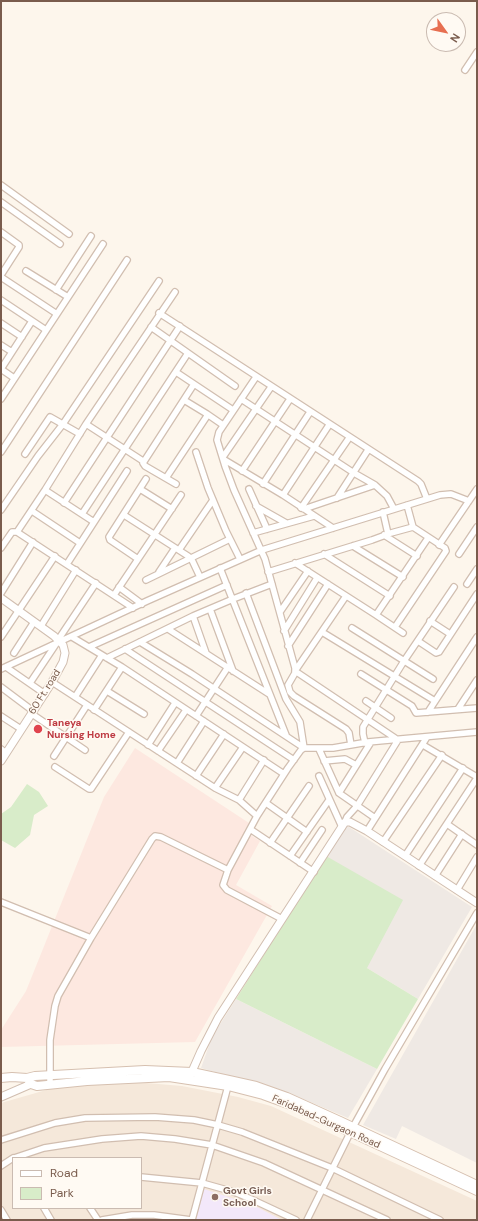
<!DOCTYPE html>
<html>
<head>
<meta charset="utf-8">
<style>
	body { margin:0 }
	#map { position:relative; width:478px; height:1221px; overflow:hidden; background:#fdf6ec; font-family:"DM Sans",sans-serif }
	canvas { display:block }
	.frame { position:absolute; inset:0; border:2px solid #7a5c4d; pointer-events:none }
	.legend { position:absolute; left:12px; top:1157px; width:130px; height:52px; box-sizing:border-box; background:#fffaf3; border:1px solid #cabbb1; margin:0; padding:5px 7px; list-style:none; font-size:12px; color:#7a5c4d }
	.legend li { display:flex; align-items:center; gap:8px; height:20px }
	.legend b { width:20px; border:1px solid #cabbb1 }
	.north { position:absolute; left:426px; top:12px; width:40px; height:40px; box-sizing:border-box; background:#fffaf3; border:1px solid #cabbb1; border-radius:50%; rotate:123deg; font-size:11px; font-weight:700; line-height:16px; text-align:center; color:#7a5c4d }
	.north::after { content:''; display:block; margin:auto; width:14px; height:18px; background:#e76f51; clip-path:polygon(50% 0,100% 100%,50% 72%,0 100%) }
</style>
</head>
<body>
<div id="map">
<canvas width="478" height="1221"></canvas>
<div class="frame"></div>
<ul class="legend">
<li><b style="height:5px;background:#fff"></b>Road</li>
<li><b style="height:11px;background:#d8ecc9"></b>Park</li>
</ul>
<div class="north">N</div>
</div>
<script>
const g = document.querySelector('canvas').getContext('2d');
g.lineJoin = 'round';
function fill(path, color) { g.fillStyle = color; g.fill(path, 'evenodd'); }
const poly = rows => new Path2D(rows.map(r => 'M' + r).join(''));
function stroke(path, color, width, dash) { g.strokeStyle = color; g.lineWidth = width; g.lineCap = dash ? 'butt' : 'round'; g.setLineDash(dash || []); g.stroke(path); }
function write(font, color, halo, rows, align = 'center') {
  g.font = font + ' "DM Sans",sans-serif'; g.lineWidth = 3; g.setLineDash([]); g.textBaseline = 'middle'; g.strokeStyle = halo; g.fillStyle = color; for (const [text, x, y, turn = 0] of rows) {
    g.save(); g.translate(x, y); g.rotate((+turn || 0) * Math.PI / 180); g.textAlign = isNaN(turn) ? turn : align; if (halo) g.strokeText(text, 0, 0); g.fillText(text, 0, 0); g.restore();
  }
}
fill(poly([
	[135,1082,182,1086,238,1097,271,1106,477,1201,477,1220,1,1220,1,1103,67,1084],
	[13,1158,141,1158,141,1208,13,1208]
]), '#f5e8da');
fill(poly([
	[135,748,249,823,244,831,260,841,236,885,272,906,195,1042,1,1047,1,1030,26,991,104,797]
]), '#fde8e0');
fill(poly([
	[346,825,472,907,418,999,367,968,326,856],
	[477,924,477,1163,402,1126,396,1139,363,1125],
	[236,999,377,1069,348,1118,296,1096,201,1068,212,1037]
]), '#efe9e4');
fill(poly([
	[204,1189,253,1205,282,1220,196,1220]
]), '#f3e8fa');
fill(poly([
	[27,784,39,792,48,806,34,815,30,835,15,848,1,840,1,814,11,807],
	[326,856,403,900,367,968,418,999,377,1069,236,999]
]), '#d8ecc9');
const minor = poly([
	[465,70,477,52],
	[1,185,69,234],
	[1,202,60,244],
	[1,232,19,245,19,247,1,275],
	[26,271,68,297],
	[1,277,57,314],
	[56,290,91,236],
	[1,300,46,330],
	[159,313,418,481,421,484,427,499],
	[1,323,22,337],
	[151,327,235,386],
	[1,345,12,352],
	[1,369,32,321],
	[1,369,14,378],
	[176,372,233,410],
	[256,377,219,432,217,440,225,466,234,490,265,559,295,668,295,673,288,685,290,692,294,696,346,729,349,733,351,745],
	[1,399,103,244],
	[241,399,354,473,375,485,387,496,394,509],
	[207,414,223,425],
	[86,424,143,461],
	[1,452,127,260],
	[196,452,208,488,226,531,240,559],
	[25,454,50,417,80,434],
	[223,457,271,387],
	[223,459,283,495,333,528],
	[242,471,290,399],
	[166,478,207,416,207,414,184,400],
	[176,484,145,466,143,463,194,384],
	[263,484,310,412],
	[140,489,172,509],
	[249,489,267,529],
	[45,490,94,522],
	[283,495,329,425],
	[337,498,368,450],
	[64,503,180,326],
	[256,506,286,523],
	[301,508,349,438],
	[304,509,375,485],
	[1,510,38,456,63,424,159,281],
	[32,511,80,543],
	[383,512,388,534],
	[82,514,188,353],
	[124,515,188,556,192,560,200,577],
	[17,532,45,490,86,424,175,292],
	[253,533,314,516],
	[384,535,417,556],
	[439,545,477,489],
	[353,546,403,577],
	[1,548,12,532,17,532,133,608],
	[179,550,213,500],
	[324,554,390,596],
	[459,554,477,527],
	[138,559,110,540,109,537,146,479],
	[295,563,376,615,428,538],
	[67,564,127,471],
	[220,568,286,735],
	[159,572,175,548],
	[268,572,372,540,391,533,413,527],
	[146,580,230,539],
	[467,584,477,569],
	[119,587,142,604],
	[1,593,33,542],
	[246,593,286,699,300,722,304,748],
	[114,595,181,495],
	[346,596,295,671,395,738],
	[210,609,233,671],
	[280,612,308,571],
	[376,615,403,633],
	[193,616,206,653],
	[430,621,450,634],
	[41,626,76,570],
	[395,627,446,551,445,548,413,527,407,505],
	[352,628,433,679],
	[168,629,269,694],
	[284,631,317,578],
	[322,632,435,701],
	[1,637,55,556],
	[72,637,122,667,284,774],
	[58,640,96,583],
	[418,641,436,653,439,652,477,594],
	[140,642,192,674,304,748,333,748,368,742,477,732],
	[288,646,328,584],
	[89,647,227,585],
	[125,649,294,760],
	[14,653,34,622],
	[107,658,193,616,233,599,272,584],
	[6,667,45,694],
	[1,669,147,601,262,550,440,495,451,494,469,501],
	[361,674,412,706,416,713,477,708],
	[52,682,215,788,239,800,257,816],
	[30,683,56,644],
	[1,687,33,711],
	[107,691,144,714],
	[75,697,102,655],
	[366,701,391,718],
	[458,709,477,680],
	[94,710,122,667],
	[428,712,477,637],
	[32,714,85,750],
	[1,716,21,729],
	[196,716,228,667],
	[365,743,363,734,363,727,404,661,454,587],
	[148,745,175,703],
	[423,745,477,777],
	[1,749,6,753],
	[319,749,339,793,375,818],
	[158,751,186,710],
	[54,756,87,705],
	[324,761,345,759,356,765],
	[177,763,204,721],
	[55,767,89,789,91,789,129,732],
	[196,776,224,734],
	[319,776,342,827],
	[215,788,243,747],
	[339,793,371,742],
	[239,800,264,760],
	[266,803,307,832],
	[345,822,347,817,357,806,398,740],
	[447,824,477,845],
	[250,829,314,872],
	[367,831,427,737],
	[383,842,442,755],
	[270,843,309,786],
	[290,856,329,800],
	[405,856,463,768],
	[300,863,322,830],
	[419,866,477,778],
	[435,876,462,834],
	[457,890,477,857],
	[1,902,91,938],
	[282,919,227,890,223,885,228,870,257,816,288,768,301,750,304,748],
	[50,1085,50,1040,55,1006,58,996,91,938,152,839,155,836,161,837,228,870],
	[1,1140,55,1123,85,1118,155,1117,194,1120,218,1125,242,1132,332,1168,440,1220],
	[14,1158,44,1148,102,1139,141,1136,175,1139,212,1145,264,1163,387,1220],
	[1,1166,13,1158],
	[141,1177,202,1183,234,1192,251,1199,296,1220],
	[44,1208,51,1220],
	[90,1208,98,1220],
	[1,1210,7,1220],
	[102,1220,132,1215,154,1215,191,1220],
	[192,1220,228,1086],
	[307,1220,353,1127,385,1069,477,913]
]);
const tertiary = poly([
	[1,598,54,636,63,645,65,653,63,662,52,682,1,761],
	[190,1076,201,1051,218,1018,345,822,350,822,367,831,477,903],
	[1,1097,31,1084]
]);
const secondary = poly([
	[1,1078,12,1077,27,1078,35,1076,145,1070,192,1072,229,1080,256,1086,287,1097,340,1121,477,1185],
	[27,1078,31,1084,37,1086,87,1081,169,1077,228,1086,263,1095,296,1107,477,1191]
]);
stroke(minor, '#d1beb0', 8);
stroke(tertiary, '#d1beb0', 9);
stroke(secondary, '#d6c0b0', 10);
stroke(minor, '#fff', 5.5);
stroke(tertiary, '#fff', 7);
stroke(secondary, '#fff', 8);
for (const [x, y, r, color] of [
	[38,729,5,"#e0444e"],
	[215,1197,4,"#8d6e63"]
]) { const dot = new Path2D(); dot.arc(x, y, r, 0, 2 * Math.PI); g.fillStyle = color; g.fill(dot); stroke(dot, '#fffaf3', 1.5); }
write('10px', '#7a5c4d', '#fffaf3', [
	["60 Ft. road",45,692,-58],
	["Faridabad-Gurgaon Road",326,1122,24]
]);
write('bold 10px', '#be3a42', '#fffaf3', [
	["Taneya",47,723],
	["Nursing Home",47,735]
], 'left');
write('bold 10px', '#785e54', '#fffaf3', [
	["Govt Girls",223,1191],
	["School",223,1203]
], 'left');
</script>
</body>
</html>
